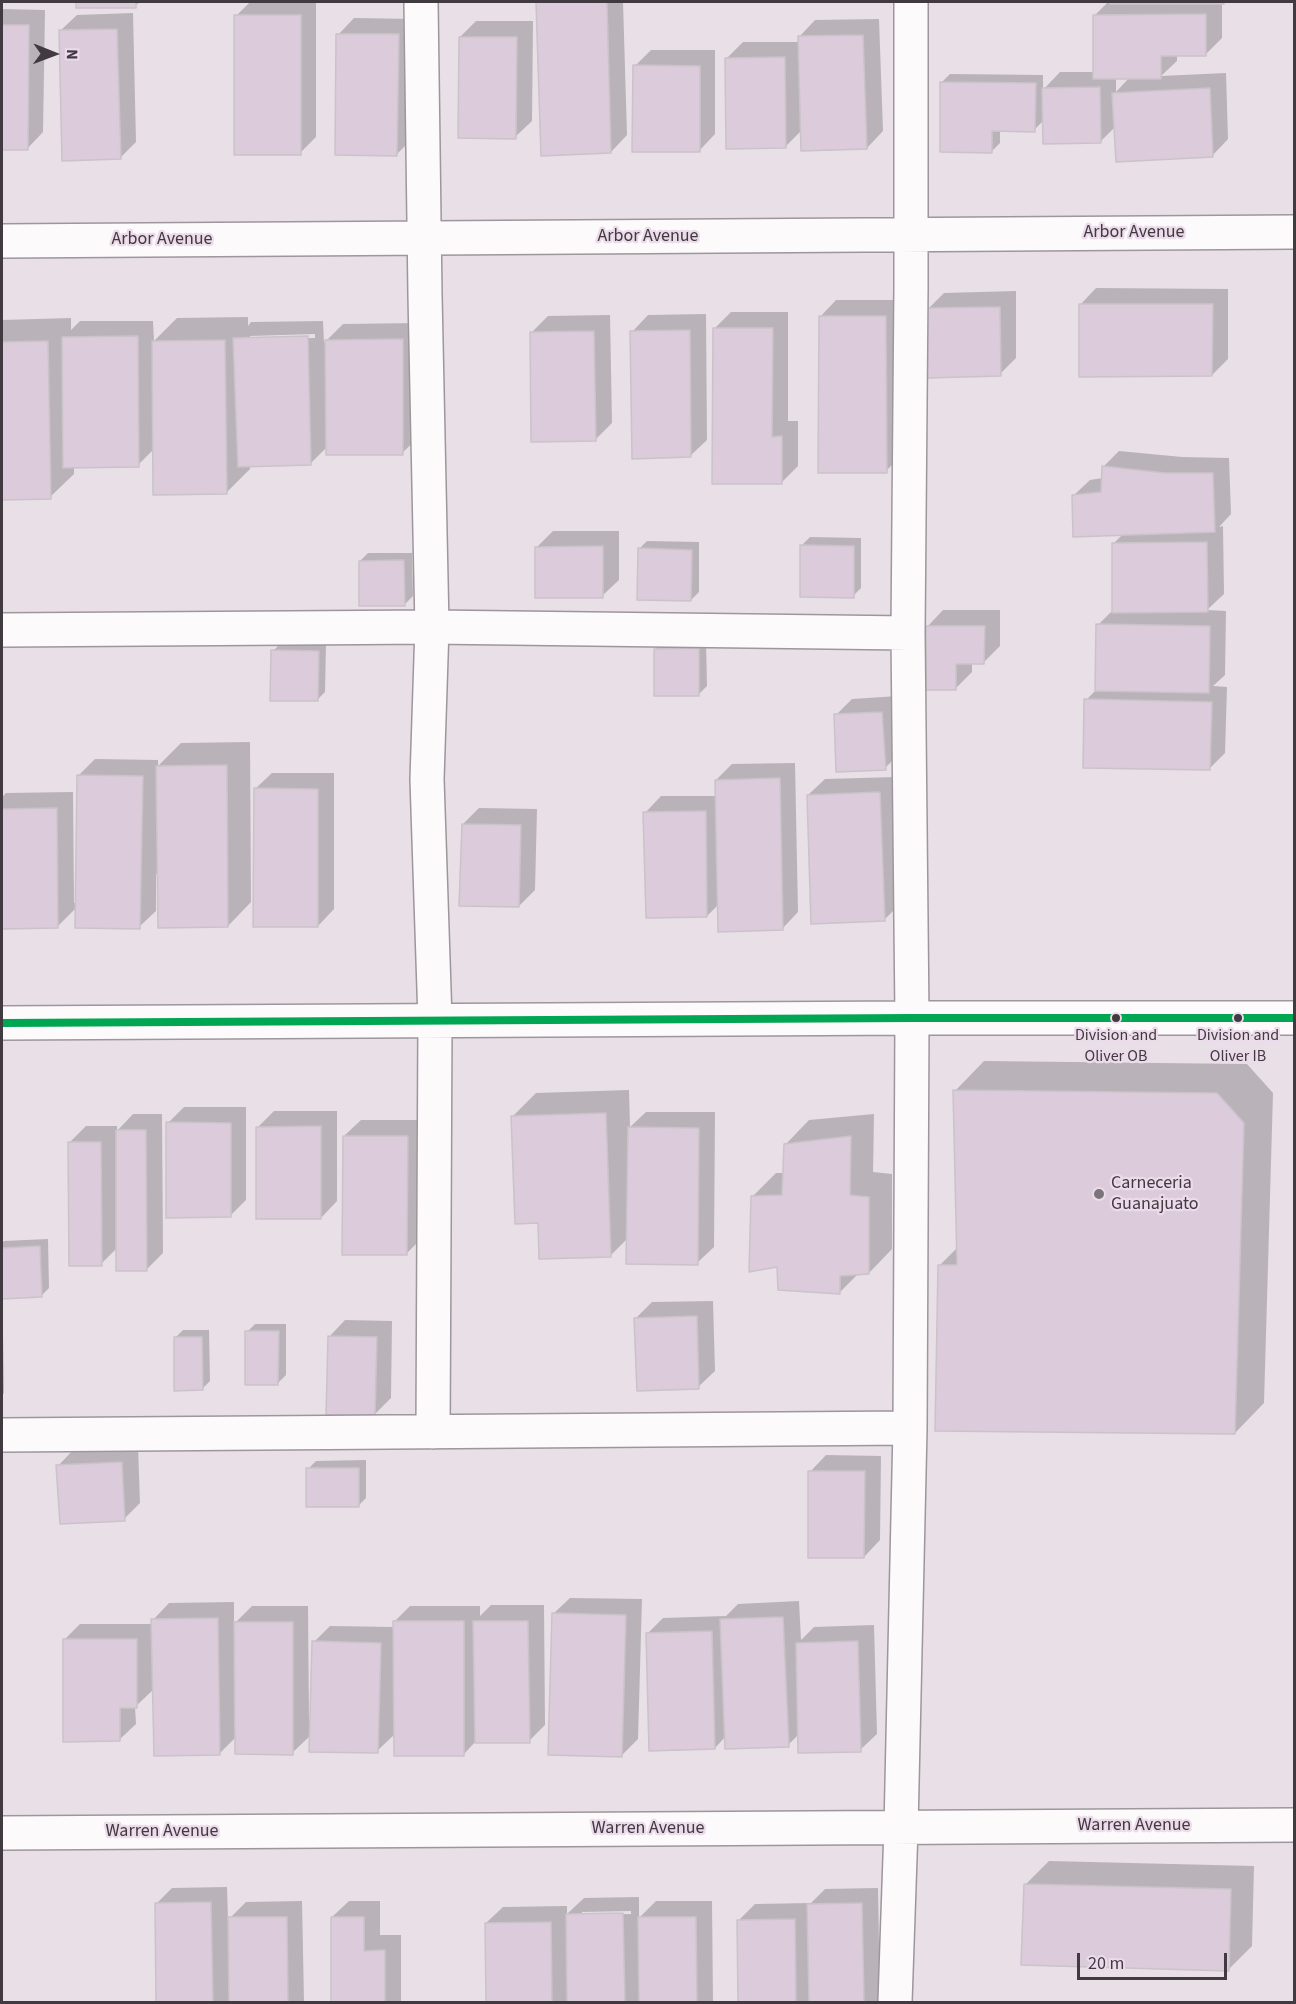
<!DOCTYPE html>
<html>
<head>
<meta charset="utf-8">
<style>
	body { margin:0 }
	#map { position:relative; width:1296px; height:2004px; overflow:hidden; background:#e8dfe7; font-family:"Source Sans 3",sans-serif }
	canvas { display:block }
	.frame { position:absolute; inset:0; border:3px solid #413a40; pointer-events:none }
	.north { position:absolute; left:24px; top:24px; width:60px; height:60px; -webkit-text-stroke:4px #ecdbea; paint-order:stroke; rotate:91deg; font-size:16px; font-weight:700; line-height:24px; text-align:center; color:#413a40 }
	.north::after { content:''; display:block; margin:auto; width:21px; height:27px; background:#413a40; clip-path:polygon(50% 0,100% 100%,50% 72%,0 100%) }
	.scale { position:absolute; left:1077px; top:1953px; width:150px; height:27px; box-sizing:border-box; border:3px solid #413a40; border-top:0; padding-left:8px; font-size:18px; line-height:21px; white-space:nowrap; color:#413a40; -webkit-text-stroke:4px #ecdbea; paint-order:stroke }
</style>
</head>
<body>
<div id="map">
<canvas width="1296" height="2004"></canvas>
<div class="frame"></div>
<div class="north">N</div>
<div class="scale">20 m</div>
</div>
<script>
const g = document.querySelector('canvas').getContext('2d');
g.lineJoin = 'round';
function fill(path, color) { g.fillStyle = color; g.fill(path, 'evenodd'); }
const poly = rows => new Path2D(rows.map(r => 'M' + r).join(''));
function stroke(path, color, width, dash) { g.strokeStyle = color; g.lineWidth = width; g.lineCap = dash ? 'butt' : 'round'; g.setLineDash(dash || []); g.stroke(path); }
function write(font, color, halo, rows, align = 'center') {
  g.font = font + ' "Source Sans 3",sans-serif'; g.lineWidth = 4.5; g.setLineDash([]); g.textBaseline = 'middle'; g.strokeStyle = halo; g.fillStyle = color; for (const [text, x, y, turn = 0] of rows) {
    g.save(); g.translate(x, y); g.rotate((+turn || 0) * Math.PI / 180); g.textAlign = isNaN(turn) ? turn : align; if (halo) g.strokeText(text, 0, 0); g.fillText(text, 0, 0); g.restore();
  }
}
fill(poly([
	[78,2,140,2,135,6,78,6],
	[250,2,316,2,316,137,300,153,236,16],
	[538,2,623,2,627,135,611,152],
	[1108,2,1225,2,1222,3,1222,38,1206,54,1177,54,1177,61,1161,76,1226,73,1228,139,1212,156,1116,126,1100,142,1044,120,1034,130,1000,129,1000,143,992,151,942,82,950,74,1043,75,1043,90,1060,72,1095,72,1094,16],
	[1130,77,1116,92,1116,78],
	[2,9,45,10,43,132,27,149,2,148],
	[133,13,136,142,120,158,60,31,77,15],
	[354,18,414,19,413,138,397,154,338,35],
	[879,19,883,131,867,148,802,130,785,147,726,59,743,42,799,42,799,37,815,20],
	[476,21,533,21,532,121,515,137,460,37],
	[651,50,715,50,715,134,699,151,635,66],
	[1096,288,1228,289,1228,359,1212,375,1080,305],
	[1016,291,1016,358,1000,374,928,309,944,293],
	[836,300,902,300,902,455,886,471,820,317],
	[731,312,788,312,788,421,798,421,798,466,782,482,715,328],
	[706,314,707,440,690,456,632,332,648,315],
	[610,315,612,423,596,439,532,332,548,316],
	[248,317,248,326,251,322,323,321,324,343,343,324,418,323,419,437,402,453,328,446,311,463,250,465,250,469,226,493,154,449,138,465,74,466,74,474,50,497,2,499,2,320,71,318,71,330,80,321,153,321,154,341,177,318],
	[315,334,315,338,250,339,250,336],
	[1119,451,1182,457,1229,458,1231,514,1219,527,1223,526,1224,594,1207,610,1226,611,1225,675,1213,686,1227,687,1225,753,1209,769,1086,700,1097,689,1098,625,1114,609,1113,544,1124,533,1073,496,1090,480,1103,478,1103,467],
	[553,531,619,531,619,580,602,596,537,547],
	[810,537,861,538,861,588,853,596,802,545],
	[647,541,699,542,699,592,691,600,639,549],
	[368,553,412,553,413,596,405,604,360,561],
	[943,610,1000,610,1000,646,983,663,972,663,972,672,955,689,927,627],
	[664,641,706,641,707,686,699,694,656,649],
	[281,643,326,643,325,692,317,700,273,651],
	[898,696,901,752,885,768,836,715,852,699],
	[250,742,251,902,228,926,159,874,156,874,156,911,139,927,77,907,58,926,2,927,2,797,6,793,73,792,74,903,77,903,78,776,95,759,158,760,158,766,181,743],
	[795,763,798,912,782,929,719,904,707,916,645,813,661,796,716,796,716,780,732,764],
	[272,773,334,773,334,909,318,926,255,789],
	[896,777,901,903,885,919,808,795,825,779],
	[479,808,537,809,535,890,519,906,463,824],
	[984,1061,1247,1064,1273,1093,1264,1403,1235,1433,939,1266,958,1247,955,1091],
	[629,1090,630,1127,646,1112,715,1112,714,1247,697,1263,628,1238,610,1256,539,1221,512,1117,536,1093],
	[184,1107,246,1107,246,1200,230,1216,168,1123],
	[274,1111,337,1111,337,1201,321,1218,258,1127],
	[133,1114,162,1114,163,1253,147,1269,117,1248,101,1264,69,1143,86,1126,117,1126,117,1131],
	[874,1114,873,1172,892,1174,892,1249,869,1273,859,1273,839,1293,752,1197,776,1173,784,1173,786,1144,809,1120],
	[361,1120,423,1120,423,1237,407,1253,344,1136],
	[48,1239,49,1288,41,1296,2,1297,2,1243,4,1241],
	[713,1301,715,1371,698,1387,636,1318,652,1302],
	[345,1320,392,1321,391,1398,375,1414,329,1337],
	[255,1324,286,1324,286,1375,278,1383,247,1332],
	[183,1330,209,1330,210,1381,202,1389,175,1338],
	[2,1332,3,1332,4,1393,2,1395],
	[138,1446,140,1503,124,1519,58,1466,74,1449],
	[826,1455,881,1456,880,1540,864,1557,810,1472],
	[366,1460,366,1498,358,1506,308,1469,316,1461],
	[570,1598,642,1599,638,1739,621,1756,553,1614],
	[799,1601,801,1640,814,1627,874,1625,877,1734,860,1750,800,1733,788,1745,726,1736,715,1748,647,1634,663,1618,726,1616,738,1604],
	[234,1602,234,1624,252,1606,308,1606,309,1720,311,1720,314,1642,330,1626,394,1627,394,1622,410,1606,480,1606,480,1616,491,1605,544,1605,545,1725,529,1741,476,1741,464,1754,395,1734,377,1751,311,1735,292,1753,236,1737,220,1753,154,1689,135,1707,136,1724,119,1740,64,1640,80,1624,153,1624,153,1620,169,1603],
	[1049,1861,1254,1866,1252,1946,1229,1969,1025,1885],
	[227,1887,228,1920,246,1902,302,1901,304,2002,158,2002,156,1904,172,1888],
	[878,1888,880,2002,740,2002,739,1920,755,1904,811,1903,825,1889],
	[639,1897,639,1918,656,1901,712,1901,713,2002,488,2002,486,1923,503,1907,567,1906,567,1914,584,1898],
	[631,1911,631,1914,582,1915,582,1912],
	[349,1901,380,1901,380,1935,401,1935,401,2002,333,2002,332,1917]
]), '#0003');
const building = poly([
	[76,2,136,2,136,8,76,8,76,2],
	[536,2,607,2,611,153,541,156,536,2],
	[1110,2,1224,2,1224,4,1110,4,1110,2],
	[1206,14,1206,56,1161,56,1161,79,1093,79,1093,15,1206,14],
	[234,15,301,15,301,155,234,155,234,15],
	[2,25,29,25,28,150,2,150,2,25],
	[117,29,121,159,62,161,59,30,117,29],
	[336,34,399,34,397,156,335,155,336,34],
	[863,35,867,149,801,151,798,36,863,35],
	[459,37,517,37,516,139,458,138,459,37],
	[785,57,786,148,726,149,725,58,785,57],
	[633,65,700,66,700,152,632,152,633,65],
	[940,82,1036,83,1035,132,992,131,992,153,940,152,940,82],
	[1100,87,1101,143,1043,144,1042,88,1100,87],
	[1210,88,1213,157,1116,162,1112,93,1210,88],
	[1079,304,1213,304,1212,376,1079,377,1079,304],
	[1000,307,1001,376,927,378,926,308,1000,307],
	[819,316,886,316,887,473,818,473,819,316],
	[713,328,773,328,772,437,782,436,782,484,712,484,713,328],
	[690,330,691,457,632,459,630,331,690,330],
	[594,331,596,441,531,442,530,332,594,331],
	[138,336,139,467,63,468,62,337,138,336],
	[308,336,311,465,238,467,233,338,308,336],
	[403,339,403,455,326,455,325,340,403,339],
	[225,340,227,494,153,495,152,341,225,340],
	[48,341,51,499,2,500,2,342,48,341],
	[1102,466,1165,473,1213,473,1215,532,1073,537,1072,495,1101,492,1102,466],
	[1207,542,1208,612,1112,613,1112,543,1207,542],
	[800,545,854,546,854,598,800,597,800,545],
	[603,546,603,598,535,598,535,547,603,546],
	[638,548,692,550,691,601,637,600,638,548],
	[404,560,405,606,359,606,359,561,404,560],
	[1096,624,1210,626,1209,693,1095,691,1096,624],
	[926,626,985,626,984,664,956,664,956,690,926,690,926,626],
	[699,648,699,696,654,696,654,649,699,648],
	[271,650,319,651,318,701,270,701,271,650],
	[1084,699,1212,702,1210,770,1083,768,1084,699],
	[882,712,886,770,836,772,834,714,882,712],
	[227,765,228,927,158,928,156,766,227,765],
	[77,775,143,776,140,929,75,928,77,775],
	[780,778,783,930,718,932,715,780,780,778],
	[254,788,318,789,318,927,253,927,254,788],
	[880,792,885,921,811,924,807,795,880,792],
	[57,808,58,928,2,929,2,809,57,808],
	[706,811,707,917,646,918,643,812,706,811],
	[462,824,521,825,519,907,459,906,462,824],
	[953,1090,1217,1093,1244,1123,1235,1434,935,1431,938,1265,957,1265,953,1090],
	[606,1113,611,1257,539,1259,538,1223,515,1224,511,1116,606,1113],
	[166,1122,231,1123,231,1217,166,1218,166,1122],
	[321,1126,321,1219,256,1219,256,1127,321,1126],
	[628,1127,699,1128,698,1265,626,1264,628,1127],
	[116,1130,146,1130,147,1271,116,1271,116,1130],
	[343,1136,408,1136,407,1255,342,1255,343,1136],
	[851,1136,850,1195,869,1197,869,1274,840,1276,840,1294,778,1290,777,1267,749,1272,751,1196,782,1195,784,1144,851,1136],
	[68,1142,101,1142,102,1266,69,1266,68,1142],
	[40,1246,42,1297,2,1299,2,1248,40,1246],
	[697,1316,699,1389,637,1391,634,1318,697,1316],
	[245,1331,279,1331,278,1385,245,1385,245,1331],
	[328,1336,377,1337,375,1415,326,1415,328,1336],
	[174,1337,202,1337,203,1390,174,1391,174,1337],
	[122,1462,125,1521,60,1524,56,1465,122,1462],
	[306,1468,359,1468,359,1507,306,1507,306,1468],
	[808,1471,865,1471,864,1558,808,1558,808,1471],
	[552,1613,626,1615,622,1757,548,1755,552,1613],
	[783,1617,789,1747,725,1749,720,1619,783,1617],
	[218,1618,220,1755,154,1756,151,1619,218,1618],
	[393,1621,464,1621,464,1756,394,1756,393,1621],
	[473,1621,528,1621,530,1743,475,1743,473,1621],
	[234,1622,293,1622,293,1755,235,1754,234,1622],
	[712,1631,715,1749,649,1751,646,1633,712,1631],
	[63,1639,137,1639,137,1708,120,1708,120,1741,63,1742,63,1639],
	[312,1641,381,1643,378,1753,309,1752,312,1641],
	[858,1641,861,1752,798,1753,796,1643,858,1641],
	[1024,1884,1231,1889,1229,1971,1021,1965,1024,1884],
	[211,1902,213,2002,156,2002,155,1903,211,1902],
	[862,1903,864,2002,809,2002,807,1904,862,1903],
	[623,1913,625,2002,567,2002,566,1914,623,1913],
	[228,1917,287,1917,288,2002,229,2002,228,1917],
	[331,1917,364,1917,364,1951,385,1950,385,2002,331,2002,331,1917],
	[638,1917,696,1917,697,2002,639,2002,638,1917],
	[795,1919,796,2002,738,2002,737,1920,795,1919],
	[551,1922,552,2002,486,2002,485,1923,551,1922]
]);
fill(building, '#dccbdb');
stroke(building, '#cac3c9', 1.5);
const minor = poly([
	[421,2,425,295,432,627,427,779,435,1020,433,1432],
	[2,241,1294,232],
	[2,630,432,627,908,633],
	[2,1023,912,1018,1294,1018],
	[2,1435,910,1428],
	[2,1833,1294,1825],
	[895,2002,901,1828,910,1428,912,1018,908,633,911,288,911,2]
]);
stroke(minor, '#9d969c', 36);
stroke(minor, '#fcfafb', 33);
stroke(poly([
	[2,1023,912,1018,1294,1018]
]), '#00a651', 8);
for (const [x, y, r, color] of [
	[1116,1018,5,"#413a40"],
	[1238,1018,5,"#413a40"],
	[1099,1194,6,"#7b747a"]
]) { const dot = new Path2D(); dot.arc(x, y, r, 0, 2 * Math.PI); g.fillStyle = color; g.fill(dot); stroke(dot, '#ecdbea', 2); }
write('16px', '#413a40', '#ecdbea', [
	["Division and",1116,1036],
	["Oliver OB",1116,1057],
	["Division and",1238,1036],
	["Oliver IB",1238,1057]
]);
write('18px', '#413a40', '#ecdbea', [
	["Arbor Avenue",1134,233],
	["Arbor Avenue",648,237],
	["Arbor Avenue",162,240],
	["Warren Avenue",1134,1826],
	["Warren Avenue",648,1829],
	["Warren Avenue",162,1832]
]);
write('18px', '#413a40', '#ecdbea', [
	["Carneceria",1111,1184],
	["Guanajuato",1111,1205]
], 'left');
</script>
</body>
</html>
